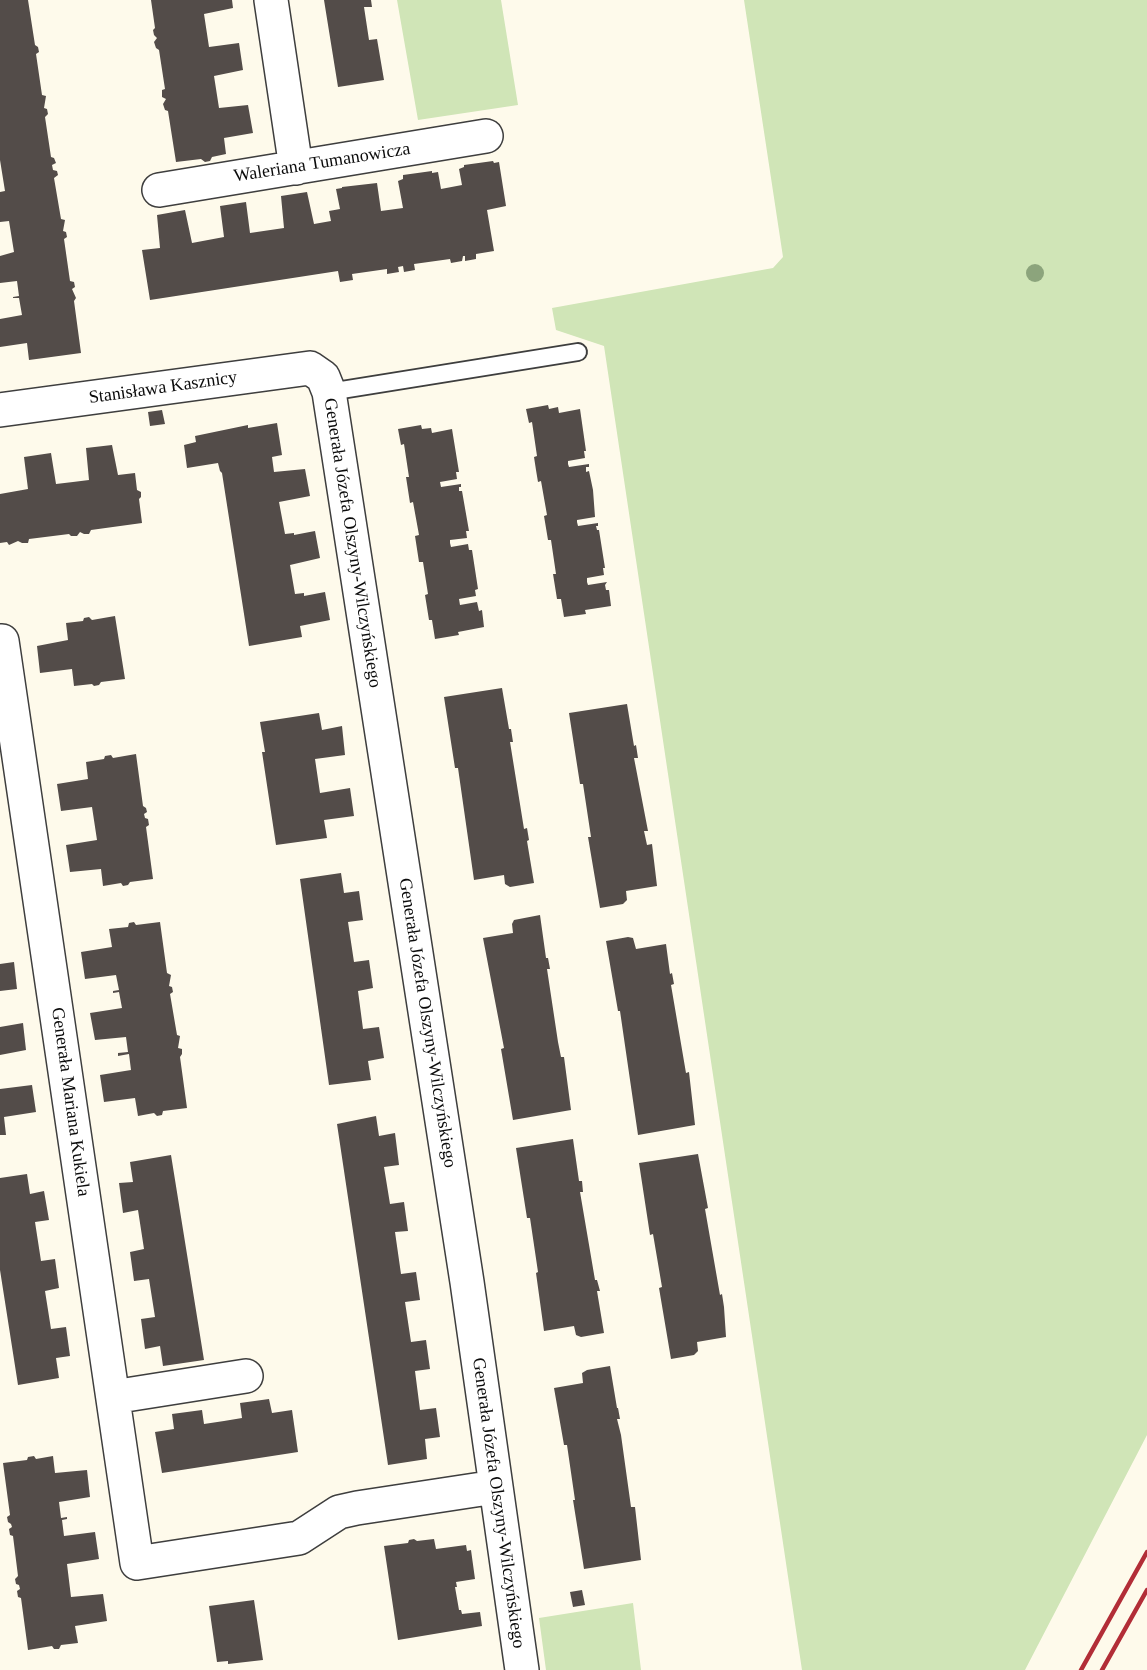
<!DOCTYPE html>
<html>
<head>
<meta charset="utf-8">
<style>
	body { margin:0 }
	canvas { display:block; background:#fefaeb }
</style>
</head>
<body>
<canvas width="1147" height="1670"></canvas>
<script>
const g = document.querySelector('canvas').getContext('2d');
g.lineJoin = 'round';
function fill(path, color) { g.fillStyle = color; g.fill(path, 'evenodd'); }
const poly = rows => new Path2D(rows.map(r => 'M' + r).join(''));
function stroke(path, color, width, dash) { g.strokeStyle = color; g.lineWidth = width; g.lineCap = dash ? 'butt' : 'round'; g.setLineDash(dash || []); g.stroke(path); }
function write(font, color, halo, rows, align = 'center') {
  g.font = font + ' "Times New Roman",serif'; g.lineWidth = 6; g.setLineDash([]); g.textBaseline = 'middle'; g.strokeStyle = halo; g.fillStyle = color; for (const [text, x, y, turn = 0] of rows) {
    g.save(); g.translate(x, y); g.rotate((+turn || 0) * Math.PI / 180); g.textAlign = isNaN(turn) ? turn : align; if (halo) g.strokeText(text, 0, 0); g.fillText(text, 0, 0); g.restore();
  }
}
fill(poly([
	[397,0,501,0,518,105,418,120],
	[744,0,1147,0,1147,1435,1025,1670,802,1670,604,346,556,330,552,308,773,268,783,257],
	[633,1603,641,1670,546,1670,539,1618]
]), '#d0e5b7');
fill(poly([
	[0,0,28,0,35,45,38,47,39,52,36,54,42,95,46,96,44,108,47,109,48,114,45,117,51,157,54,158,56,163,52,165,53,170,57,171,58,175,54,178,61,219,65,220,63,231,66,232,67,237,64,239,70,281,74,282,75,287,72,289,76,298,74,301,81,353,29,360,27,343,0,347,0,319,22,315,19,298,13,298,13,297,19,296,17,281,0,283,0,256,14,252,9,221,0,222,0,192,5,191,0,160],
	[151,0,232,0,233,8,204,14,209,47,239,43,243,70,214,76,219,108,248,105,253,133,224,138,226,154,212,157,210,161,205,162,201,159,176,162,168,111,165,110,163,104,166,99,162,97,162,90,165,89,159,50,156,48,154,42,157,38,154,35,153,30,155,28],
	[324,0,371,0,372,7,364,7,369,40,377,39,384,80,338,87],
	[493,161,494,163,499,162,506,206,487,210,494,251,476,254,476,259,465,261,465,256,463,256,462,261,451,263,450,259,414,264,415,270,404,272,403,266,398,267,399,272,387,274,387,269,352,274,353,280,340,282,338,271,150,300,142,250,160,248,157,215,185,210,192,243,224,237,220,206,246,202,250,233,284,228,281,196,307,192,314,224,331,221,329,211,340,209,336,189,342,188,342,187,377,183,381,211,403,208,398,181,403,179,403,175,432,171,432,173,438,172,441,189,462,185,459,169,464,167,464,165],
	[548,405,549,409,558,407,559,413,580,409,586,451,584,451,585,458,568,461,568,464,569,467,589,464,589,467,586,467,586,472,589,471,593,490,595,517,577,520,577,522,578,526,598,523,598,526,596,526,597,530,599,530,605,568,603,568,604,575,587,578,587,582,588,585,607,582,605,585,606,590,609,590,611,606,585,610,586,614,564,617,561,599,557,599,553,574,556,574,551,540,548,540,544,516,547,515,541,481,538,482,536,470,534,457,537,456,532,422,529,423,526,409],
	[162,410,165,424,150,426,148,412],
	[277,423,282,455,272,457,274,472,305,469,310,496,279,502,285,534,294,533,294,535,315,531,320,558,290,565,295,594,304,593,304,596,325,592,330,620,300,626,302,637,249,646,222,473,220,471,218,463,187,468,184,445,196,442,195,436,248,425,248,428],
	[421,425,422,429,431,428,432,433,452,429,459,472,456,472,457,479,440,482,441,487,461,484,461,487,459,487,459,491,462,491,469,531,466,531,467,538,450,540,450,543,451,547,468,544,469,550,472,550,478,589,475,590,476,596,459,599,460,605,477,602,479,611,482,610,484,627,458,632,459,635,435,639,432,620,429,620,425,595,428,594,423,562,419,562,415,536,419,535,413,502,410,503,406,477,409,477,404,444,401,445,398,429],
	[112,445,118,475,135,473,137,490,141,492,141,497,139,499,142,523,91,530,89,534,84,534,80,532,77,536,71,536,69,534,29,539,28,543,22,543,18,541,9,545,7,542,0,543,0,494,28,489,24,457,51,453,56,484,73,482,89,480,86,448],
	[115,616,125,679,101,682,99,685,94,686,92,684,74,686,72,669,40,673,37,646,68,640,66,623,83,621,84,618,89,617,92,620],
	[502,688,509,729,511,729,513,742,510,742,524,829,527,828,529,840,527,841,534,883,510,887,505,884,504,875,474,880,458,768,455,768,444,697],
	[627,704,634,746,636,745,638,758,634,758,648,831,644,831,647,845,652,844,657,886,626,891,627,900,623,904,600,908,588,837,591,837,583,784,580,784,569,713],
	[319,713,322,730,342,726,345,755,315,759,320,793,350,788,354,816,324,820,327,838,276,845,262,752,265,752,260,722],
	[136,754,143,806,146,808,147,812,144,814,145,818,148,819,149,825,146,827,153,879,130,882,128,885,123,886,121,883,103,886,101,869,70,872,66,845,97,840,92,807,61,811,57,784,88,779,86,762,104,759,105,756,111,755,113,758],
	[341,873,344,893,359,891,363,920,348,922,354,962,369,960,373,988,358,991,363,1029,379,1027,384,1058,368,1061,371,1080,329,1085,300,879],
	[540,915,546,958,548,958,550,969,547,969,558,1042,561,1057,564,1057,571,1110,513,1120,501,1049,504,1048,483,938,513,933,512,924,514,920],
	[134,922,136,925,160,922,167,973,171,975,169,986,172,987,173,992,170,994,177,1035,180,1036,178,1048,182,1049,182,1054,180,1057,187,1108,163,1111,162,1115,157,1116,154,1113,138,1116,135,1098,104,1102,100,1075,131,1070,129,1054,118,1056,118,1053,128,1052,126,1037,95,1040,90,1013,122,1008,119,992,113,993,113,991,119,990,116,975,85,979,81,952,112,947,109,929,128,927,129,923],
	[628,937,633,938,636,949,666,944,670,974,672,973,674,984,671,985,686,1073,689,1072,695,1125,638,1135,620,1011,618,1011,606,941],
	[14,962,17,989,0,991,0,964],
	[23,1023,26,1050,0,1055,0,1027],
	[32,1085,36,1112,4,1117,6,1135,0,1135,0,1089],
	[376,1116,379,1136,395,1133,399,1165,384,1167,390,1204,404,1202,408,1231,395,1232,401,1274,416,1272,420,1300,405,1302,411,1342,426,1340,430,1369,415,1371,420,1410,436,1408,440,1437,425,1439,427,1459,388,1465,337,1124],
	[573,1139,579,1181,582,1181,583,1192,580,1192,595,1280,597,1280,600,1291,597,1291,604,1333,581,1337,576,1335,574,1326,544,1331,536,1273,538,1272,530,1218,527,1218,516,1148],
	[698,1154,708,1208,705,1209,720,1295,722,1294,724,1307,726,1337,697,1342,698,1351,694,1355,671,1359,659,1288,662,1287,653,1234,650,1235,639,1163],
	[171,1155,204,1360,163,1366,160,1346,145,1349,141,1319,155,1317,149,1279,134,1281,130,1252,144,1249,138,1210,123,1213,119,1183,133,1182,130,1162],
	[27,1174,30,1194,44,1191,49,1220,35,1222,41,1261,55,1259,59,1288,45,1291,51,1329,66,1327,70,1356,56,1358,59,1378,18,1385,0,1270,0,1178],
	[610,1366,617,1408,618,1408,620,1419,617,1419,621,1435,631,1507,635,1507,641,1560,584,1569,573,1500,575,1500,567,1445,564,1445,554,1388,583,1383,582,1373,587,1370],
	[269,1399,272,1413,292,1410,298,1452,162,1473,155,1432,174,1429,172,1414,202,1410,204,1424,224,1421,242,1418,240,1403],
	[34,1456,36,1459,53,1456,55,1473,87,1470,90,1497,59,1502,61,1518,67,1517,67,1519,62,1520,64,1536,95,1532,99,1559,67,1564,71,1597,103,1594,107,1621,75,1626,78,1643,61,1645,59,1649,54,1649,52,1646,28,1650,21,1598,18,1597,17,1591,20,1589,19,1585,16,1584,15,1579,18,1576,13,1536,10,1535,9,1529,12,1527,11,1524,8,1522,7,1517,10,1515,3,1463,27,1460,28,1457],
	[414,1539,417,1541,434,1539,436,1549,466,1545,467,1551,471,1550,475,1579,456,1582,457,1587,455,1587,459,1610,461,1610,462,1614,480,1612,482,1626,398,1640,384,1546,408,1543,409,1540],
	[582,1590,585,1605,573,1607,570,1592],
	[254,1600,263,1660,228,1664,228,1661,217,1662,209,1606]
]), '#534c49');
const lane = poly([
	[329,392,578,352]
]);
const street = poly([
	[271,0,296,168],
	[159,190,486,136],
	[0,410,310,368,323,377,329,392,467,1282,522,1670],
	[2,641,137,1563,299,1538,339,1512,357,1508,495,1487],
	[113,1397,246,1376]
]);
stroke(lane, '#3e3e3e', 20);
stroke(street, '#3e3e3e', 36);
stroke(lane, '#fff', 16);
stroke(street, '#fff', 33);
stroke(poly([
	[1081,1670,1147,1552],
	[1102,1670,1147,1590]
]), '#b22d37', 4.5);
g.fillStyle = '#8ca47c';
for (const [x, y] of [
	[1035,273]
]) { g.beginPath(); g.arc(x, y, 9, 0, 2 * Math.PI); g.fill(); }
write('18px', '#0b0b0b', '#fff', [
	["Waleriana Tumanowicza",322,163,-9],
	["Stanisława Kasznicy",163,388,-8],
	["Generała Józefa Olszyny-Wilczyńskiego",352,543,81],
	["Generała Józefa Olszyny-Wilczyńskiego",427,1023,81],
	["Generała Mariana Kukiela",70,1102,82],
	["Generała Józefa Olszyny-Wilczyńskiego",498,1503,82]
]);
</script>
</body>
</html>
